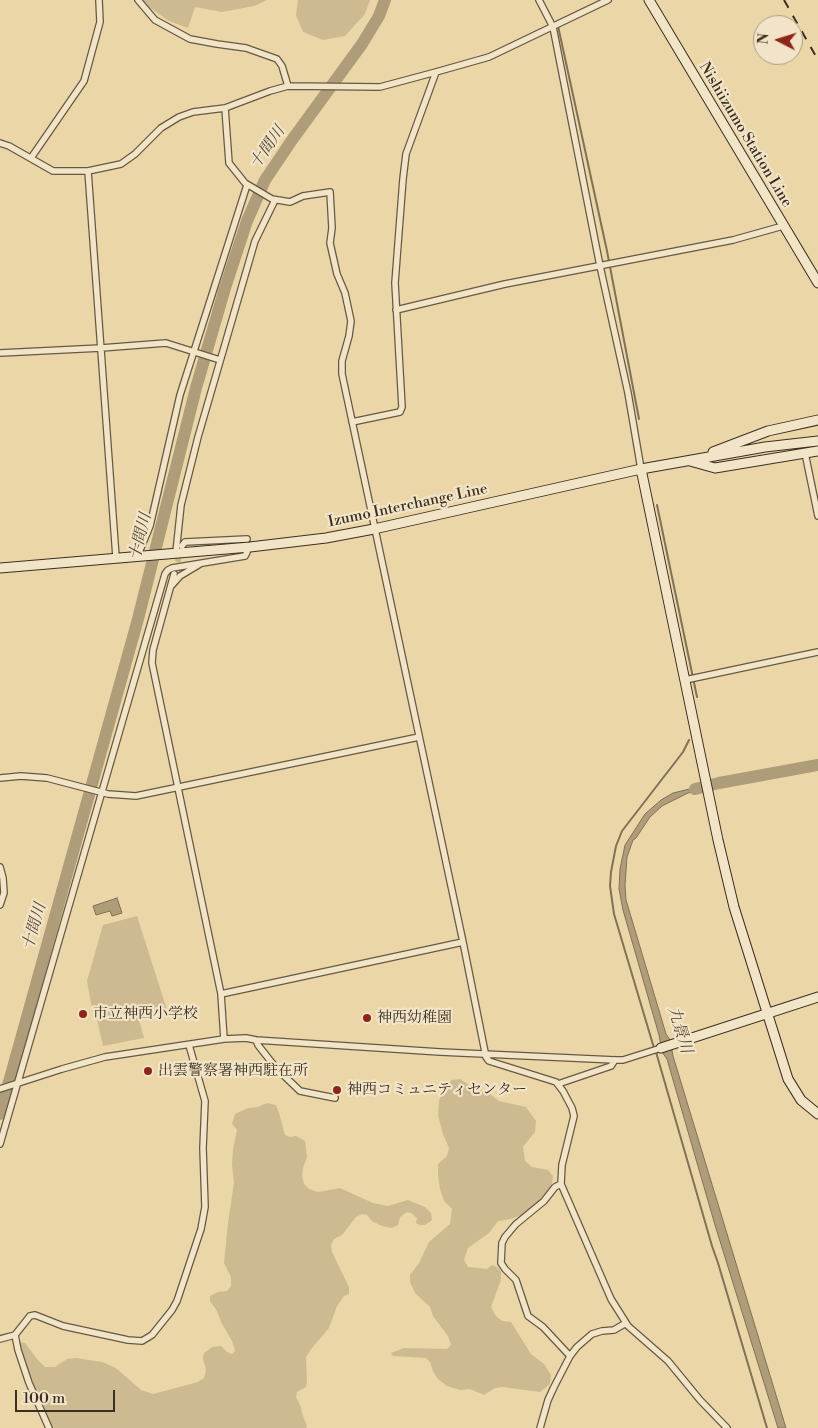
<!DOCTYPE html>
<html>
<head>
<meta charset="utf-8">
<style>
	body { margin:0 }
	#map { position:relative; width:818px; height:1428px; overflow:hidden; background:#ebd6a8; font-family:"Libre Bodoni",serif }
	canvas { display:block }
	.north { position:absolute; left:753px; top:15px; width:50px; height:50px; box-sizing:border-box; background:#f2e4c6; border:1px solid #a89c84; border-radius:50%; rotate:275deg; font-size:14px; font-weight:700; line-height:20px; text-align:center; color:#3a2f22 }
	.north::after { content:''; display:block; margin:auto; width:18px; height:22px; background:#8f2418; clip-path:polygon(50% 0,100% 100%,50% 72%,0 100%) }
	.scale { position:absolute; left:15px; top:1390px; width:100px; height:22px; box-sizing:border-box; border:2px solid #3a2f22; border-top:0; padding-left:6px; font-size:15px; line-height:18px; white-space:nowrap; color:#3a2f22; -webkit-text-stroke:4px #f2e4c6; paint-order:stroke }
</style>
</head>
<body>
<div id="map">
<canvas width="818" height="1428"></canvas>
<div class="north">N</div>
<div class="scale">100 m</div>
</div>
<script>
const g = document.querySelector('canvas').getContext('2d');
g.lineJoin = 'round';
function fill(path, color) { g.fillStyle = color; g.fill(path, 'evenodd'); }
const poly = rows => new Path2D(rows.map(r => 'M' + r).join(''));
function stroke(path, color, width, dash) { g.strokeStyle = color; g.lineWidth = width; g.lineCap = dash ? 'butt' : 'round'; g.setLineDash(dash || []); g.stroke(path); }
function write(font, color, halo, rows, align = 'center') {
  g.font = font + ' "Libre Bodoni","Noto Serif JP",serif'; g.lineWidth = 4.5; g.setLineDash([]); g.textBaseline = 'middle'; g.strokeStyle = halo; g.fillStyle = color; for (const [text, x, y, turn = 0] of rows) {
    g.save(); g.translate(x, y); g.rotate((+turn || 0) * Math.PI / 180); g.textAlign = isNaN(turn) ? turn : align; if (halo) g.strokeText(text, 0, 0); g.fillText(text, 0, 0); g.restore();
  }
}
fill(poly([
	[143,0,267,0,254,6,222,12,195,7,188,28,169,21,146,5],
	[298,0,370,0,365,14,345,36,323,40,303,32,296,15],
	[137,916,168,1013,139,1020,144,1038,103,1046,97,1019,94,1019,87,981,103,925],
	[460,1079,469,1085,490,1094,499,1101,526,1107,536,1121,535,1132,523,1147,525,1161,532,1167,548,1170,553,1176,551,1188,538,1204,526,1213,511,1219,498,1221,489,1233,468,1248,464,1260,468,1267,487,1269,492,1265,497,1267,501,1272,501,1280,491,1307,496,1316,502,1321,511,1322,531,1354,544,1364,551,1375,550,1384,540,1392,502,1387,495,1388,484,1395,470,1389,460,1390,447,1386,438,1379,433,1371,430,1362,426,1358,393,1356,391,1353,404,1348,447,1349,451,1345,448,1336,433,1316,430,1307,415,1293,410,1282,410,1275,419,1263,429,1242,450,1224,452,1209,444,1201,440,1189,438,1175,438,1164,447,1156,449,1148,443,1134,438,1115,439,1101,444,1087,452,1080],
	[267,1103,276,1105,279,1113,285,1135,290,1137,296,1136,305,1141,307,1157,303,1168,302,1176,304,1184,309,1189,318,1192,340,1188,373,1203,388,1206,408,1200,425,1207,431,1213,432,1220,425,1225,420,1225,416,1223,417,1218,411,1213,407,1212,400,1217,398,1225,392,1228,382,1226,372,1221,367,1215,362,1214,356,1217,342,1235,334,1239,331,1245,332,1252,349,1287,349,1294,344,1296,337,1306,329,1328,312,1348,306,1357,307,1383,306,1387,297,1392,296,1397,301,1407,302,1413,307,1426,306,1428,51,1428,30,1381,19,1344,20,1342,25,1343,37,1359,45,1367,55,1367,67,1359,76,1358,102,1362,116,1368,141,1390,153,1394,198,1382,204,1378,206,1370,203,1359,204,1353,212,1347,221,1346,227,1352,232,1354,235,1351,232,1341,221,1322,217,1311,210,1301,210,1296,218,1292,227,1291,231,1286,231,1277,224,1263,228,1223,234,1183,232,1165,233,1149,237,1130,232,1124,235,1114,248,1108,258,1107]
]), '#cdba91');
const water = poly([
	[702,786,703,790,688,793,662,806,650,817,636,838,633,840,627,857,625,885,626,900,666,1034,670,1040,673,1056,786,1428,778,1428,715,1225,667,1059,662,1052,659,1035,623,910,619,889,620,869,625,845,645,814,661,800,673,793,702,786],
	[117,898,122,913,112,916,110,911,96,915,93,906,117,898]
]);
fill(water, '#af9d7a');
stroke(water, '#807157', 1);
stroke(poly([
	[558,26,607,251,639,419],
	[657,505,697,697],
	[654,1048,614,914,610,886,611,872,616,846,622,831,683,752,689,740],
	[656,1052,712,1246,718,1263,767,1428]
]), '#807157', 2);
stroke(poly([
	[695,789,719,783,818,765],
	[0,1114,138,619,196,388,225,288,247,221,265,180,292,140,362,44,379,16,385,0]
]), '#af9d7a', 12);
stroke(poly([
	[175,570,181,550]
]), '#c8b58d', 5.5, [5.5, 3]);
const street = poly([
	[138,0,155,20,190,39,217,44,246,48,277,59,282,66,288,86],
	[539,0,553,27,600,266,628,393,641,469],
	[225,108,229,163,245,183,272,199,290,202,303,196,330,192,332,228,330,243,337,274,345,293,351,321,349,336,342,361,342,374,463,942,486,1057,489,1061,556,1082,563,1091,572,1108,574,1116,562,1165,561,1184,611,1299,628,1326,668,1361,700,1400,727,1428],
	[0,143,9,146,53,171,88,171,121,164,135,154,161,128,179,117,193,112,225,108,270,91,288,86,380,87,436,72,489,57,608,0],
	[31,158,84,81,100,22,99,0],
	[88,171,116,557],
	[396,310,505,284,733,240,783,226],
	[0,353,101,348,166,343,220,360],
	[352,422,400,412,402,407,395,283,403,179,406,154,436,72],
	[805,453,818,516],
	[182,546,185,542,247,539],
	[176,552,181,505,198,437,255,241,275,200],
	[138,555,150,526,180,395,247,185],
	[174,574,153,650,152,663,221,994,224,1039],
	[172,585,180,576,200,564],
	[685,680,818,652],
	[0,778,21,776,47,778,108,794,136,796,419,737],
	[0,867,3,878,4,893,0,905],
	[221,994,463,942],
	[256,1040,258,1045,276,1068,300,1091,335,1098],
	[558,1084,611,1066,615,1060],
	[0,1089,62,1069,105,1057,224,1039,246,1038,256,1040,440,1052,615,1060,623,1060,661,1048],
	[0,1144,165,574,168,570,172,568,245,556,247,552],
	[561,1184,555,1187,544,1201,516,1224,505,1237,502,1243,501,1263,505,1269,516,1280,528,1316,543,1327,570,1356],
	[15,1335,18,1350,29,1383,49,1428],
	[0,1339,15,1335,30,1316,35,1315,63,1326,128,1340,142,1341,152,1335,172,1310,177,1301,201,1229,205,1207,203,1148,205,1101,189,1045],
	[540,1428,548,1400,554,1387,570,1356,577,1347,592,1334,602,1331,614,1330,626,1323]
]);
const secondary = poly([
	[649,0,818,283],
	[713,452,768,431,818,420],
	[690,461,715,468,818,451],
	[641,469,718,840,734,907,788,1079,801,1100,818,1114],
	[0,568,250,547,326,538,374,529,641,469,765,447,818,441],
	[661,1048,818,997]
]);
stroke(street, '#665944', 8);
stroke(secondary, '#3a2f22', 11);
stroke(street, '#f2e4c6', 5.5);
stroke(secondary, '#f2e4c6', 9);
stroke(poly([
	[784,0,818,60]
]), '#3a2f22', 2, [9, 9]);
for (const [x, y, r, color] of [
	[83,1014,5,"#8f2418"],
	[367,1018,5,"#8f2418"],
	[148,1071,5,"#8f2418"],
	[337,1090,5,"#8f2418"]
]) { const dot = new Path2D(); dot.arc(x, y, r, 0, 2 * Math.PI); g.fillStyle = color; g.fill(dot); stroke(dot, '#f2e4c6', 2); }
write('15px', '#3a2f22', '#f2e4c6', [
	["Nishiizumo Station Line",745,135,59],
	["Izumo Interchange Line",408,506,-12]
]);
write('15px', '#3a2f22', '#f2e4c6', [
	["市立神西小学校",93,1014],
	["神西幼稚園",377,1018],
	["出雲警察署神西駐在所",158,1071],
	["神西コミュニティセンター",347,1090]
], 'left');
write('italic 16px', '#574a38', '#f2e4c6', [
	["十間川",268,148,-55],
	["十間川",141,537,-76],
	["十間川",35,927,-74],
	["九景川",679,1030,73]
]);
</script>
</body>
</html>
